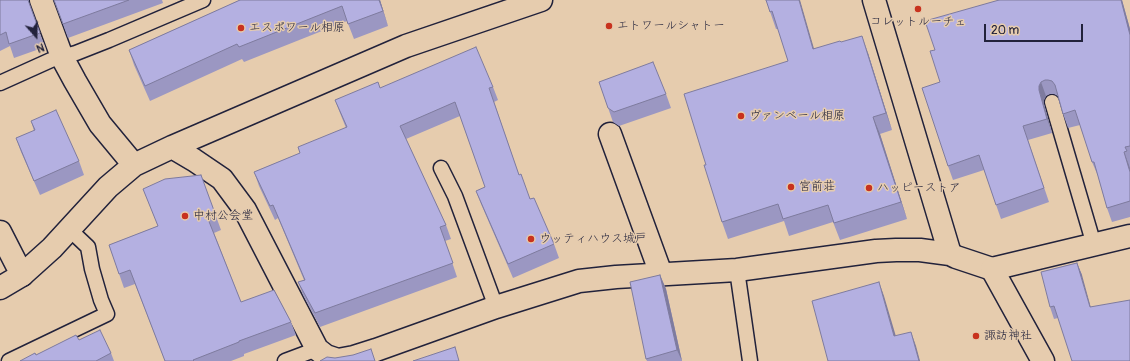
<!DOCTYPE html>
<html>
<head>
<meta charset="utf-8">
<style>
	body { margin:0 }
	#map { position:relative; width:1130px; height:361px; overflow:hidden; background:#e6ccae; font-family:Pangolin,sans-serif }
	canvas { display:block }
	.north { position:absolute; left:16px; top:16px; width:40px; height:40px; -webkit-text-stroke:3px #e6ccae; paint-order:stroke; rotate:160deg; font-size:11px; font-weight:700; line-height:16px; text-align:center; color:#22223b }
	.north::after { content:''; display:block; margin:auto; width:14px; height:18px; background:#22223b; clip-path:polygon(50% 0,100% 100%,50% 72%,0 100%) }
	.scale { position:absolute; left:984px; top:24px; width:99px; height:18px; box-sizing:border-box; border:2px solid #22223b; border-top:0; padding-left:5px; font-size:12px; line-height:14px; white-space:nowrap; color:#22223b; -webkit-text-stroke:3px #e6ccae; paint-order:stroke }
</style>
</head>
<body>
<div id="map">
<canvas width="1130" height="361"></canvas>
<div class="north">N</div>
<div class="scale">20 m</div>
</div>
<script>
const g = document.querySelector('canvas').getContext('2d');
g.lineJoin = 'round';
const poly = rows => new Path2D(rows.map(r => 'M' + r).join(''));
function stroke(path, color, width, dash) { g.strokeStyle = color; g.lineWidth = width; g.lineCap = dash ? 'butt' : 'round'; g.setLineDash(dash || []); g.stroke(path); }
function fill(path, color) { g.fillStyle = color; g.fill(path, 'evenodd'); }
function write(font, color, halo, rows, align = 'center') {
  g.font = font + ' Pangolin,"Klee One",sans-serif'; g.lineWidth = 3; g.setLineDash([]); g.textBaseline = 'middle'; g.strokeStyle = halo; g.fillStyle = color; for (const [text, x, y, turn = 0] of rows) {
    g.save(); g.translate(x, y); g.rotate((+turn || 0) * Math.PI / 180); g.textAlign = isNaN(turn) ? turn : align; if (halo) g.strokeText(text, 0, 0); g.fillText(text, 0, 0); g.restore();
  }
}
const lane = poly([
	[0,83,51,60,76,53,109,40,203,0],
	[1052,102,1094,245],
	[441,168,455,196,496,307],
	[737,270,750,361],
	[9,361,107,314,101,300,92,269,88,247,69,229],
	[285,361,317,349]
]);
const street = poly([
	[41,0,62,57,75,81,100,124,134,165],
	[874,0,950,254,956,257,992,269],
	[610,134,661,274],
	[172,147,194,160,222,179,245,210,317,349,326,356,338,360,354,357,376,350,496,307,579,281,616,277,737,270,876,251,896,250,920,250,950,254],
	[22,275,52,248,108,187,134,165,172,147,406,46,541,0]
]);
const secondary = poly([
	[0,232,22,275,0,288],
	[1043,361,992,269,1130,236]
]);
stroke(lane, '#22223b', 17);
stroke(street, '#22223b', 25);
stroke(secondary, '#22223b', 25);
stroke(lane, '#e6ccae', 14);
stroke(street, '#e6ccae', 22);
stroke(secondary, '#e6ccae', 22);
fill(poly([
	[0,0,29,0,29,4,45,47,14,58,10,46,0,51],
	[54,0,162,0,163,3,68,38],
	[240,0,380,0,388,26,354,39,347,21,244,62,242,59,150,101,134,65,129,50],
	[766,0,814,49,841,42,868,53,892,130,880,134,907,219,840,240,833,222,789,236,784,221,728,239,722,222,706,165,788,61,778,29,776,29],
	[999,0,1122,0,1130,29,1130,217,1112,222,1107,208,1098,176,1092,162,1080,125,1068,128,1063,114,1058,97,1058,96,1054,94,1050,94,1046,96,1044,100,1044,104,1052,133,1028,140,1049,202,1001,219,984,170,953,180,948,166,940,82,935,50],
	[599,82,666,94,671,108,619,126,613,122],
	[493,87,498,100,494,102,519,175,530,199,554,244,559,258,513,278,481,204,476,191,485,187,460,116,406,139,446,225,451,239,445,241,457,277,320,327,303,295,298,282,304,280,278,218,275,220,259,186,254,172,300,153,346,128,340,113,335,100,380,88],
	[31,121,79,161,84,175,40,195,21,152,16,138,34,131],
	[201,175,221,230,214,233,241,302,291,322,296,335,244,354,244,356,231,361,165,361,135,284,124,288,109,245,158,226,143,189],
	[1077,263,1082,275,1058,318,1054,319,1050,307],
	[660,275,666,289,682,361,647,361,646,359],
	[79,340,111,353,114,361,20,361]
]), '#9b97c2');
fill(poly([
	[379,0,380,0,388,26,383,11],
	[799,0,800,0,819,66,813,49],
	[1121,0,1122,0,1130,29,1130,35],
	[862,36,868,53,892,130,886,113],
	[1041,82,1046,96,1044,100,1044,104,1052,133,1047,119,1039,90,1039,86],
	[873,117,880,134,907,219,901,202],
	[1124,152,1130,168,1130,172],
	[1077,263,1082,275,1094,319,1090,307],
	[660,275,666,289,682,361,677,350],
	[879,282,884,296,900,350,894,336],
	[911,332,916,346,920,361,919,361]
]), '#7e7b9e');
const building = poly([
	[0,0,28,0,40,33,9,44,6,32,0,35,0,0],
	[54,0,129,0,63,24,54,0],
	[240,0,379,0,383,11,348,24,342,6,239,47,237,44,145,86,129,50,240,0],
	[766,0,799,0,813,49,840,41,841,42,862,36,886,113,873,117,901,202,834,223,828,205,783,219,778,204,722,222,704,165,706,165,684,94,788,61,772,11,770,12,766,0],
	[999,0,1121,0,1130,35,1130,146,1125,147,1127,151,1124,152,1130,172,1130,201,1107,208,1094,162,1092,162,1075,110,1063,114,1055,85,1052,81,1048,80,1045,80,1041,82,1039,86,1039,90,1047,119,1023,126,1044,188,996,205,979,155,948,166,922,88,940,82,930,51,935,50,925,21,999,0],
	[476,47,493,87,489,88,519,175,521,174,530,199,534,198,554,244,508,264,476,191,485,187,455,102,400,126,446,225,440,227,453,263,315,313,298,282,305,280,273,205,270,206,254,172,300,153,298,147,347,127,335,100,378,82,380,88,476,47],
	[653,62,666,94,614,112,608,108,599,82,653,62],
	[56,110,79,161,34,181,16,138,35,130,31,121,56,110],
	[201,175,216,216,208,219,241,302,274,290,291,322,239,341,239,342,193,360,194,361,165,361,130,270,119,274,109,245,158,226,143,189,165,179,201,175],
	[1077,263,1090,307,1130,300,1130,361,1072,361,1054,306,1050,307,1041,272,1077,263],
	[660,275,677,350,646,359,630,282,660,275],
	[879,282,894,336,911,332,919,361,828,361,812,301,879,282],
	[100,330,111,353,96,361,20,361,35,353,36,355,76,335,79,340,100,330],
	[455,347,459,361,413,361,455,347],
	[371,349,375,361,320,361,327,357,335,358,353,355,371,349]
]);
fill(building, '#b4b0e1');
stroke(building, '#7e7b9e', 1);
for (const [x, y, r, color] of [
	[918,9,4,"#c8321e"],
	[609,26,4,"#c8321e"],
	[241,28,4,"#c8321e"],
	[741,116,4,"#c8321e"],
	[791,187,4,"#c8321e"],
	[869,188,4,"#c8321e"],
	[185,216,4,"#c8321e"],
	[531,239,4,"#c8321e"],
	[976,336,4,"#c8321e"]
]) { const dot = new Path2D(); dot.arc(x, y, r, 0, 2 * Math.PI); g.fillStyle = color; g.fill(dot); stroke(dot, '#e6ccae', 1.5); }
write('12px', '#22223b', '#e6ccae', [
	["コレットルーチェ",918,22,"center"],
	["エトワールシャトー",617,26],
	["エスポワール相原",249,28],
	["ヴァンベール相原",749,116],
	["宮前荘",799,187],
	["ハッピーストア",877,188],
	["中村公会堂",193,216],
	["ウッティハウス城戸",539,239],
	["諏訪神社",984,336]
], 'left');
</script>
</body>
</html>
